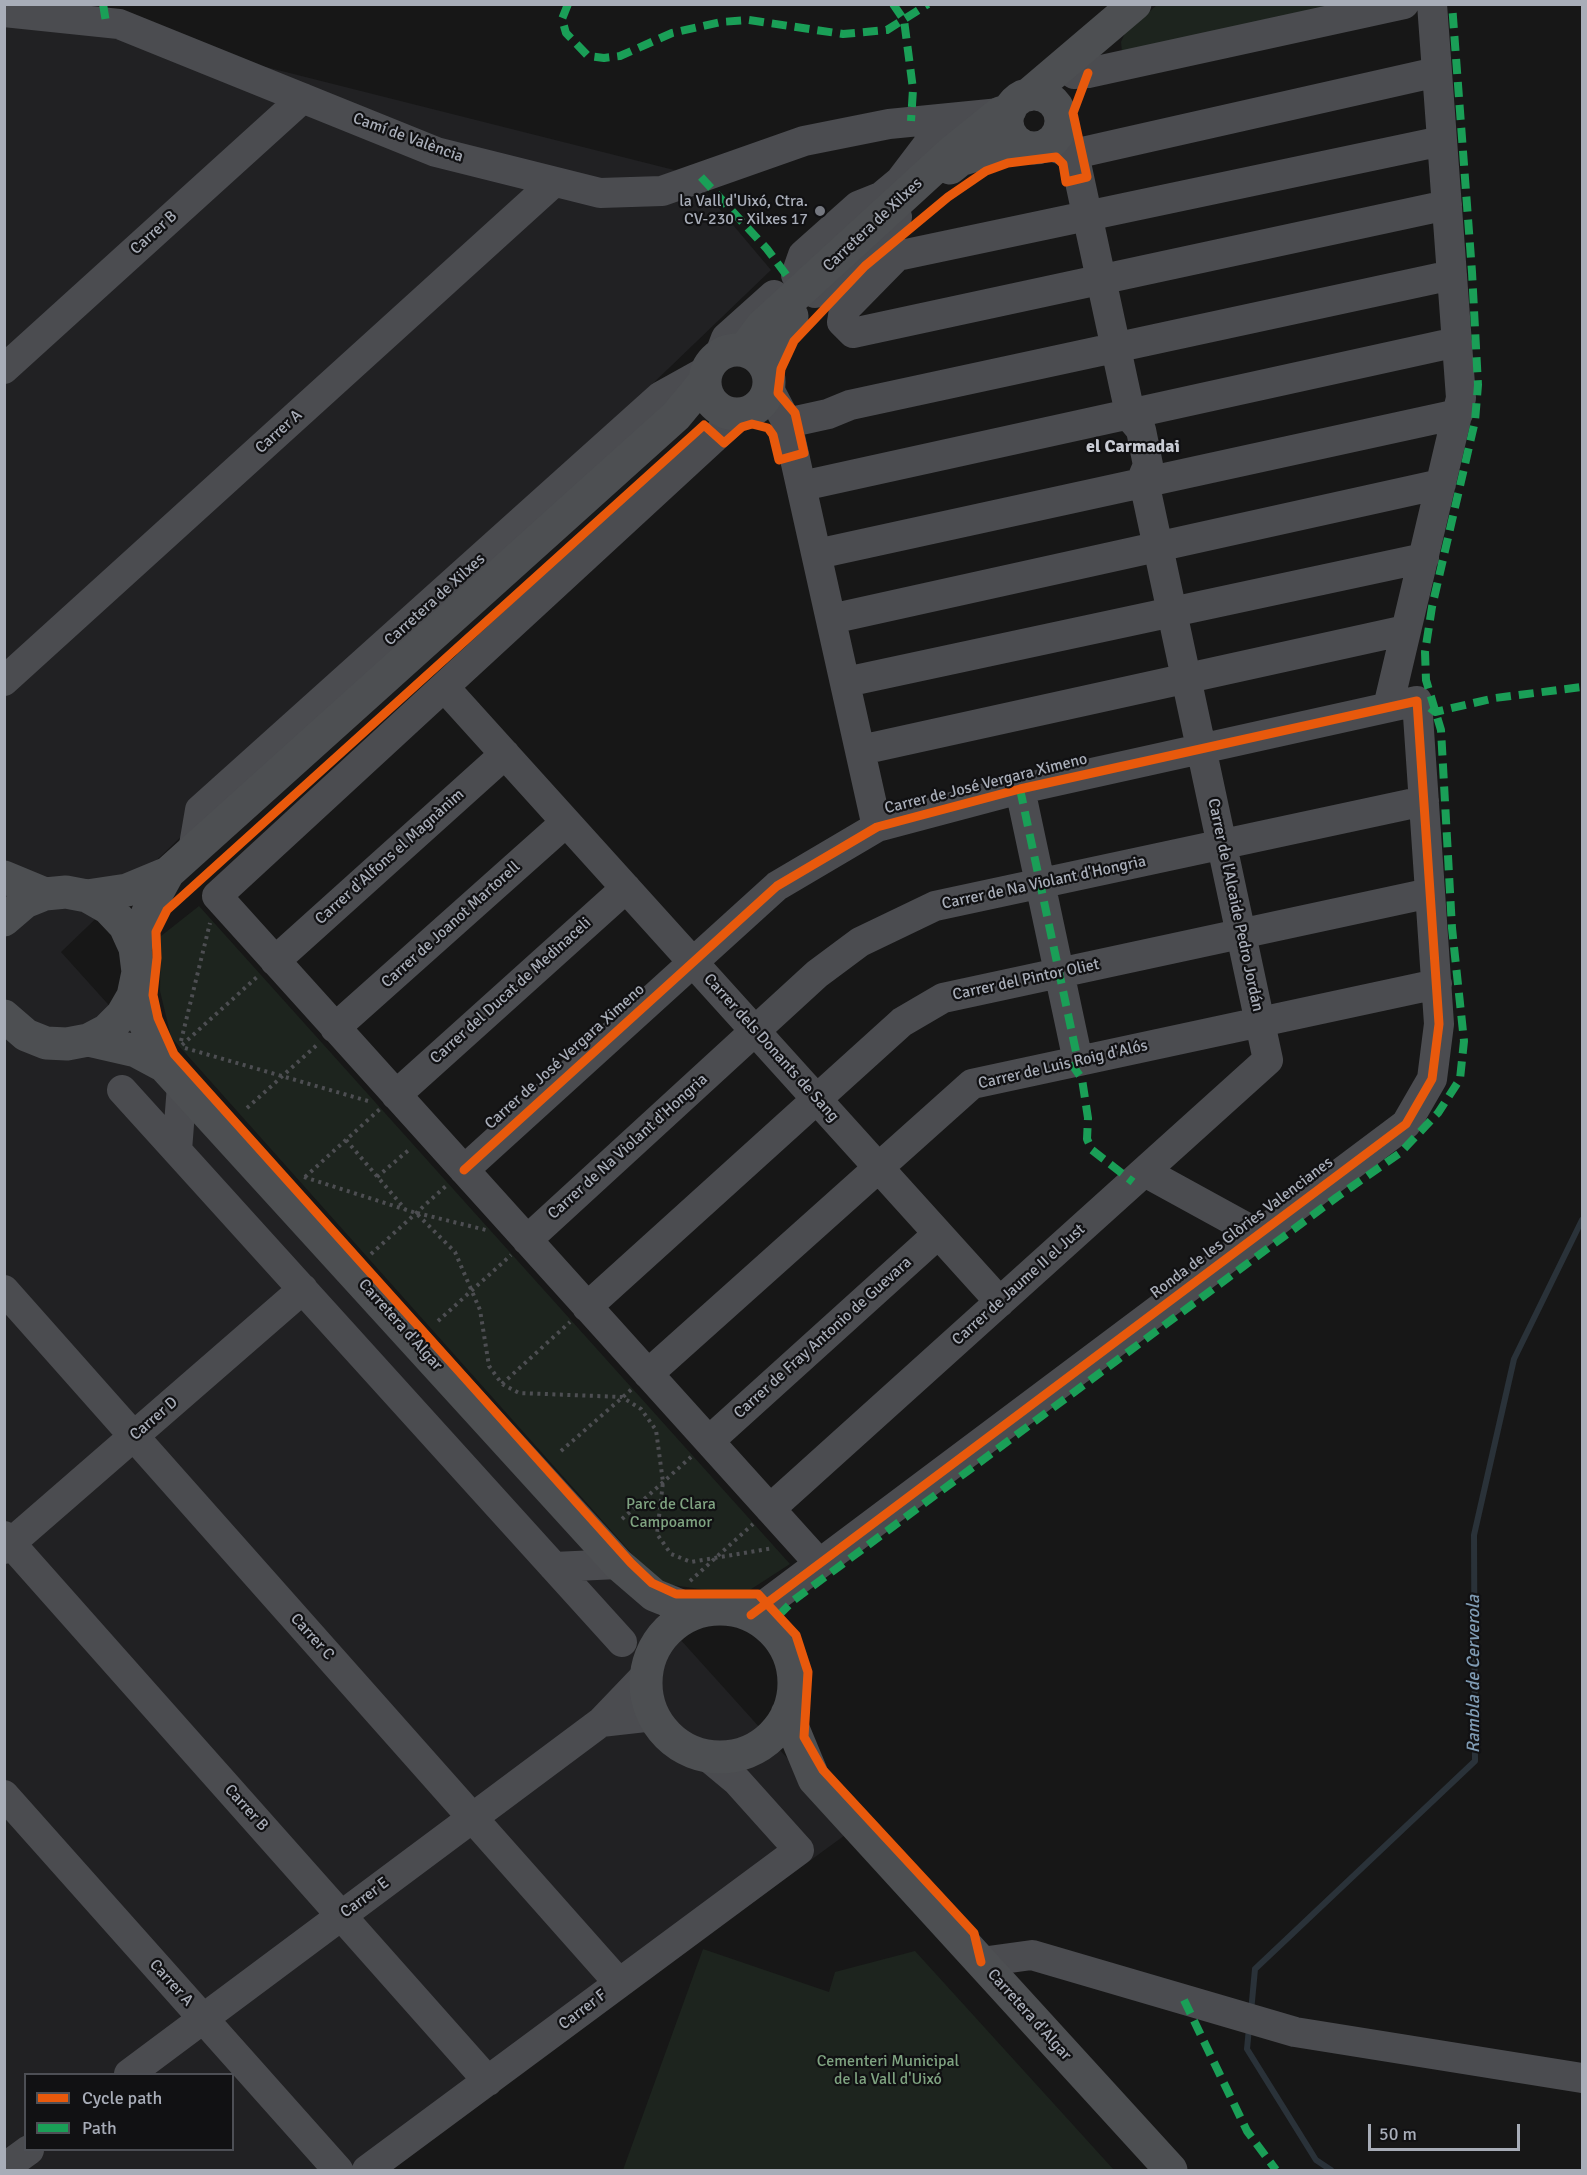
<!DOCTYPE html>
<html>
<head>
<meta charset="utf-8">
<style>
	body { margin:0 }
	#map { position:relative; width:1587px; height:2175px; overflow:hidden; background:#171717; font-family:Signika,sans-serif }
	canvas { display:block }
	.frame { position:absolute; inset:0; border:6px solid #a8adb8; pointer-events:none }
	.legend { position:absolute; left:24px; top:2073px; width:210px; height:78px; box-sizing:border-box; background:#111113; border:2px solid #4d4f55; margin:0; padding:8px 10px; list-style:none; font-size:18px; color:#a8adb8 }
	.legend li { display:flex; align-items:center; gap:12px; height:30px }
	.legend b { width:30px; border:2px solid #4d4f55 }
	.scale { position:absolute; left:1368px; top:2124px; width:152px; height:27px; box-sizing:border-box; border:3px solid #a8adb8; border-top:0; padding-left:8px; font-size:18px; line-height:21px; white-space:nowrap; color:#a8adb8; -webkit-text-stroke:4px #111113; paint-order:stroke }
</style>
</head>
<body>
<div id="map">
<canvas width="1587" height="2175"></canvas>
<div class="frame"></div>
<ul class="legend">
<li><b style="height:8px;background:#e8590c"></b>Cycle path</li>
<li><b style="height:8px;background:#1a9f57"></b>Path</li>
</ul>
<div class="scale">50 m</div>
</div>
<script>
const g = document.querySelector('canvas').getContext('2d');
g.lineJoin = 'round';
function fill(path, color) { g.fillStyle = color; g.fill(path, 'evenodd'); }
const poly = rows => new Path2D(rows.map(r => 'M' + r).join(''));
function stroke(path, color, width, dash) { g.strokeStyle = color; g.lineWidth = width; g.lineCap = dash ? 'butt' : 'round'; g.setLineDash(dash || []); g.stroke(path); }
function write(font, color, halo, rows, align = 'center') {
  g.font = font + ' Signika,sans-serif'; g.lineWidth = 4.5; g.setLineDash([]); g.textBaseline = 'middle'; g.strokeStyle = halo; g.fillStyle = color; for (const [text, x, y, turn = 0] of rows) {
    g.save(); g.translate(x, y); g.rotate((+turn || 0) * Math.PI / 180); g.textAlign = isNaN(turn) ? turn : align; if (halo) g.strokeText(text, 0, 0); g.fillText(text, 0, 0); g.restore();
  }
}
fill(poly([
	[16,4,690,174,771,270,61,952,852,1830,387,2170,5,2170,4,5],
	[26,2074,232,2074,232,2150,26,2150]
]), '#212123');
fill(poly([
	[1157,5,1359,5,1122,52,1121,42,1125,33],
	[199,906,790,1564,742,1595,665,1584,650,1574,171,1037,160,991,161,936],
	[703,1949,829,1992,835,1972,915,1951,1114,2170,623,2170]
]), '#1d241e');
stroke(poly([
	[1251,2012,1255,1969,1475,1761,1474,1535,1514,1359,1582,1220],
	[1249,2028,1247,2049,1316,2160,1331,2170]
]), '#2a3239', 6);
stroke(poly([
	[181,1041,210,923],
	[182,1045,257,977],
	[185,1048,368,1101],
	[247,1108,318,1044],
	[346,1140,405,1209],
	[304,1177,416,1213,455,1252,480,1310,489,1366,502,1384,519,1393,622,1397,641,1409,656,1430,663,1482,657,1534,671,1554,691,1562,773,1548],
	[305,1177,380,1109],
	[377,1177,411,1148],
	[417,1213,486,1230],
	[371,1254,447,1185],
	[438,1321,511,1255],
	[502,1384,570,1322],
	[561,1451,632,1389],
	[622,1519,691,1457],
	[690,1581,753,1524]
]), '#4d4e52', 4, [3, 4.5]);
stroke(poly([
	[4,12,119,24,436,152,600,193,662,191,804,141,889,124,1000,113],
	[1074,74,1088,73,1404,4],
	[1442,141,897,256,844,310,842,322,853,333,1447,205],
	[1054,147,1074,154,1437,72],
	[882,196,900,181,941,127,962,118],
	[796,275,803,255,858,206,883,196],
	[815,293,836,285,886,240,897,217],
	[720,354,726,338,774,295],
	[4,369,303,98],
	[768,387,787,423,877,827],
	[740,414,217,896,818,1562],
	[787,423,828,414,850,405,1452,275],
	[802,486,1457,342],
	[817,554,1458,414],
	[831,619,1441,484],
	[4,681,553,183],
	[846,682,1424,558],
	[445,688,1000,1302],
	[1388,707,1461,398,1432,4],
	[861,750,1406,630],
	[1020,789,1078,1061],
	[193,851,200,810,661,396,706,371],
	[275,961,505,754],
	[335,1028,566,822],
	[122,1090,622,1642],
	[396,1095,626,888],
	[177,1150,182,1086],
	[464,1170,777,886,877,827,1020,789,1417,701,1439,1024,1432,1079,1406,1124,751,1615],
	[1145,1172,1258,1234],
	[527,1240,817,974,860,942,935,906,1424,801],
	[4,1290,619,1983],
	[587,1307,902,1022,943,998,1430,893],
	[648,1374,972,1084,1437,984],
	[709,1441,938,1234],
	[770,1509,1268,1060,1143,477,1148,465,1141,430,1131,418,1074,154,1060,128],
	[4,1536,488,2081],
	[4,1549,303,1289],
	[554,1567,618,1564],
	[601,1722,654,1716],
	[4,1795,338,2170],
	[981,1962,1032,1955,1295,2032,1582,2078],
	[129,2074,601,1722,646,1675],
	[4,2168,29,2150],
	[367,2170,799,1850,737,1781,707,1756]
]), '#4b4c50', 30);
stroke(poly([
	'1007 121a27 27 0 1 1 54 0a27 27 0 1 1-54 0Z',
	[1028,95,1135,4],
	[950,168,960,160,995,149,1021,145],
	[744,350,762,326,953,151,1000,113,1010,110],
	'705 382a32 32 0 1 1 64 0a32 32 0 1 1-64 0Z',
	[765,366,778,331,792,316],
	[4,877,45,894],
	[87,896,127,890,168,873,676,416,705,381],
	[4,920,25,902,45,894,66,892,87,896,108,908,125,926,135,948,138,972,133,996,122,1015,107,1030,88,1040,67,1044,46,1043,26,1035,4,1016],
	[135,948,151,904,168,873],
	[133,996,164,1066,618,1564,654,1595,696,1612],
	[88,1040,136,1051,164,1066],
	'646 1683a74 74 0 1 1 148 0a74 74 0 1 1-148 0Z',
	[787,1714,814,1779,1171,2170]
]), '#4d4f52', 33);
stroke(poly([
	[103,4,106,22],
	[568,4,562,19,566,33,588,56,604,58,620,56,672,33,721,22,749,20,843,34,887,30,928,4],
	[893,4,904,20,913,89,911,121],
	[701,177,767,249,790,280],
	[1430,708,1435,712,1495,698,1582,687],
	[1020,789,1078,1061],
	[1071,1063,1082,1079,1088,1118,1087,1139,1092,1150,1133,1182],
	[778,1616,794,1600,1337,1197,1400,1153,1438,1113,1460,1079,1464,1041,1452,928,1441,730,1426,680,1425,652,1432,607,1475,421,1478,385,1472,272,1452,4],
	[1184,2000,1247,2131,1276,2170]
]), '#1a9f57', 8, [15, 8]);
stroke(poly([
	[464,1170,777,886,877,827,1020,789,1417,701,1439,1024,1432,1079,1406,1124,751,1615],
	[981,1962,974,1933,823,1770,804,1737,808,1672,796,1635,758,1594,676,1594,652,1583,631,1563,174,1054,158,1018,153,995,157,958,156,932,167,910,704,425,724,443,742,427,752,424,768,428,773,435,779,460,804,453,795,413,778,393,781,369,794,341,865,266,948,197,986,171,1008,163,1056,157,1063,164,1066,182,1087,177,1073,113,1088,73]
]), '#e8590c', 9);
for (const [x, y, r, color] of [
	[820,211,6,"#757880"]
]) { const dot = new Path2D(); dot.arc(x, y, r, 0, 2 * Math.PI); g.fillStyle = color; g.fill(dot); stroke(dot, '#111113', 2); }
write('16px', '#a8adb8', '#111113', [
	["Camí de València",408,138,20],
	["Carretera de Xilxes",873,225,-43],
	["Carrer B",154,233,-42],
	["Carrer A",279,432,-42],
	["Carretera de Xilxes",435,600,-42],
	["Carrer de José Vergara Ximeno",986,784,-14],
	["Carrer d'Alfons el Magnànim",390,857,-42],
	["Carrer de Na Violant d'Hongria",1044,883,-12],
	["Carrer de l'Alcaide Pedro Jordán",1235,905,78],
	["Carrer de Joanot Martorell",451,925,-42],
	["Carrer del Pintor Oliet",1026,980,-12],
	["Carrer del Ducat de Medinaceli",511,991,-42],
	["Carrer dels Donants de Sang",771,1048,48],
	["Carrer de José Vergara Ximeno",565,1057,-42],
	["Carrer de Luis Roig d'Alós",1063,1065,-13],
	["Carrer de Na Violant d'Hongria",628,1147,-42],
	["Ronda de les Glòries Valencianes",1242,1228,-37],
	["Carrer de Jaume II el Just",1019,1285,-42],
	["Carretera d'Algar",400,1325,48],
	["Carrer de Fray Antonio de Guevara",823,1338,-42],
	["Carrer D",154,1419,-41],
	["Carrer C",312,1637,48],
	["Carrer B",246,1808,48],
	["Carrer E",365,1898,-37],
	["Carrer A",171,1983,48],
	["Carrer F",583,2010,-37],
	["Carretera d'Algar",1029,2015,48]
]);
write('16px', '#a8adb8', '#111113', [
	["la Vall d'Uixó, Ctra.",808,202],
	["CV-230 - Xilxes 17",808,220]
], 'right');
write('16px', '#7fa381', '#111113', [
	["Parc de Clara",671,1505],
	["Campoamor",671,1523],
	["Cementeri Municipal",888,2062],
	["de la Vall d'Uixó",888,2080]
]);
write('bold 18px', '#c9ccd4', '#111113', [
	["el Carmadai",1133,447]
]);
write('italic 18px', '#7f9bb3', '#111113', [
	["Rambla de Cerverola",1474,1674,-90]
]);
</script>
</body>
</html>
